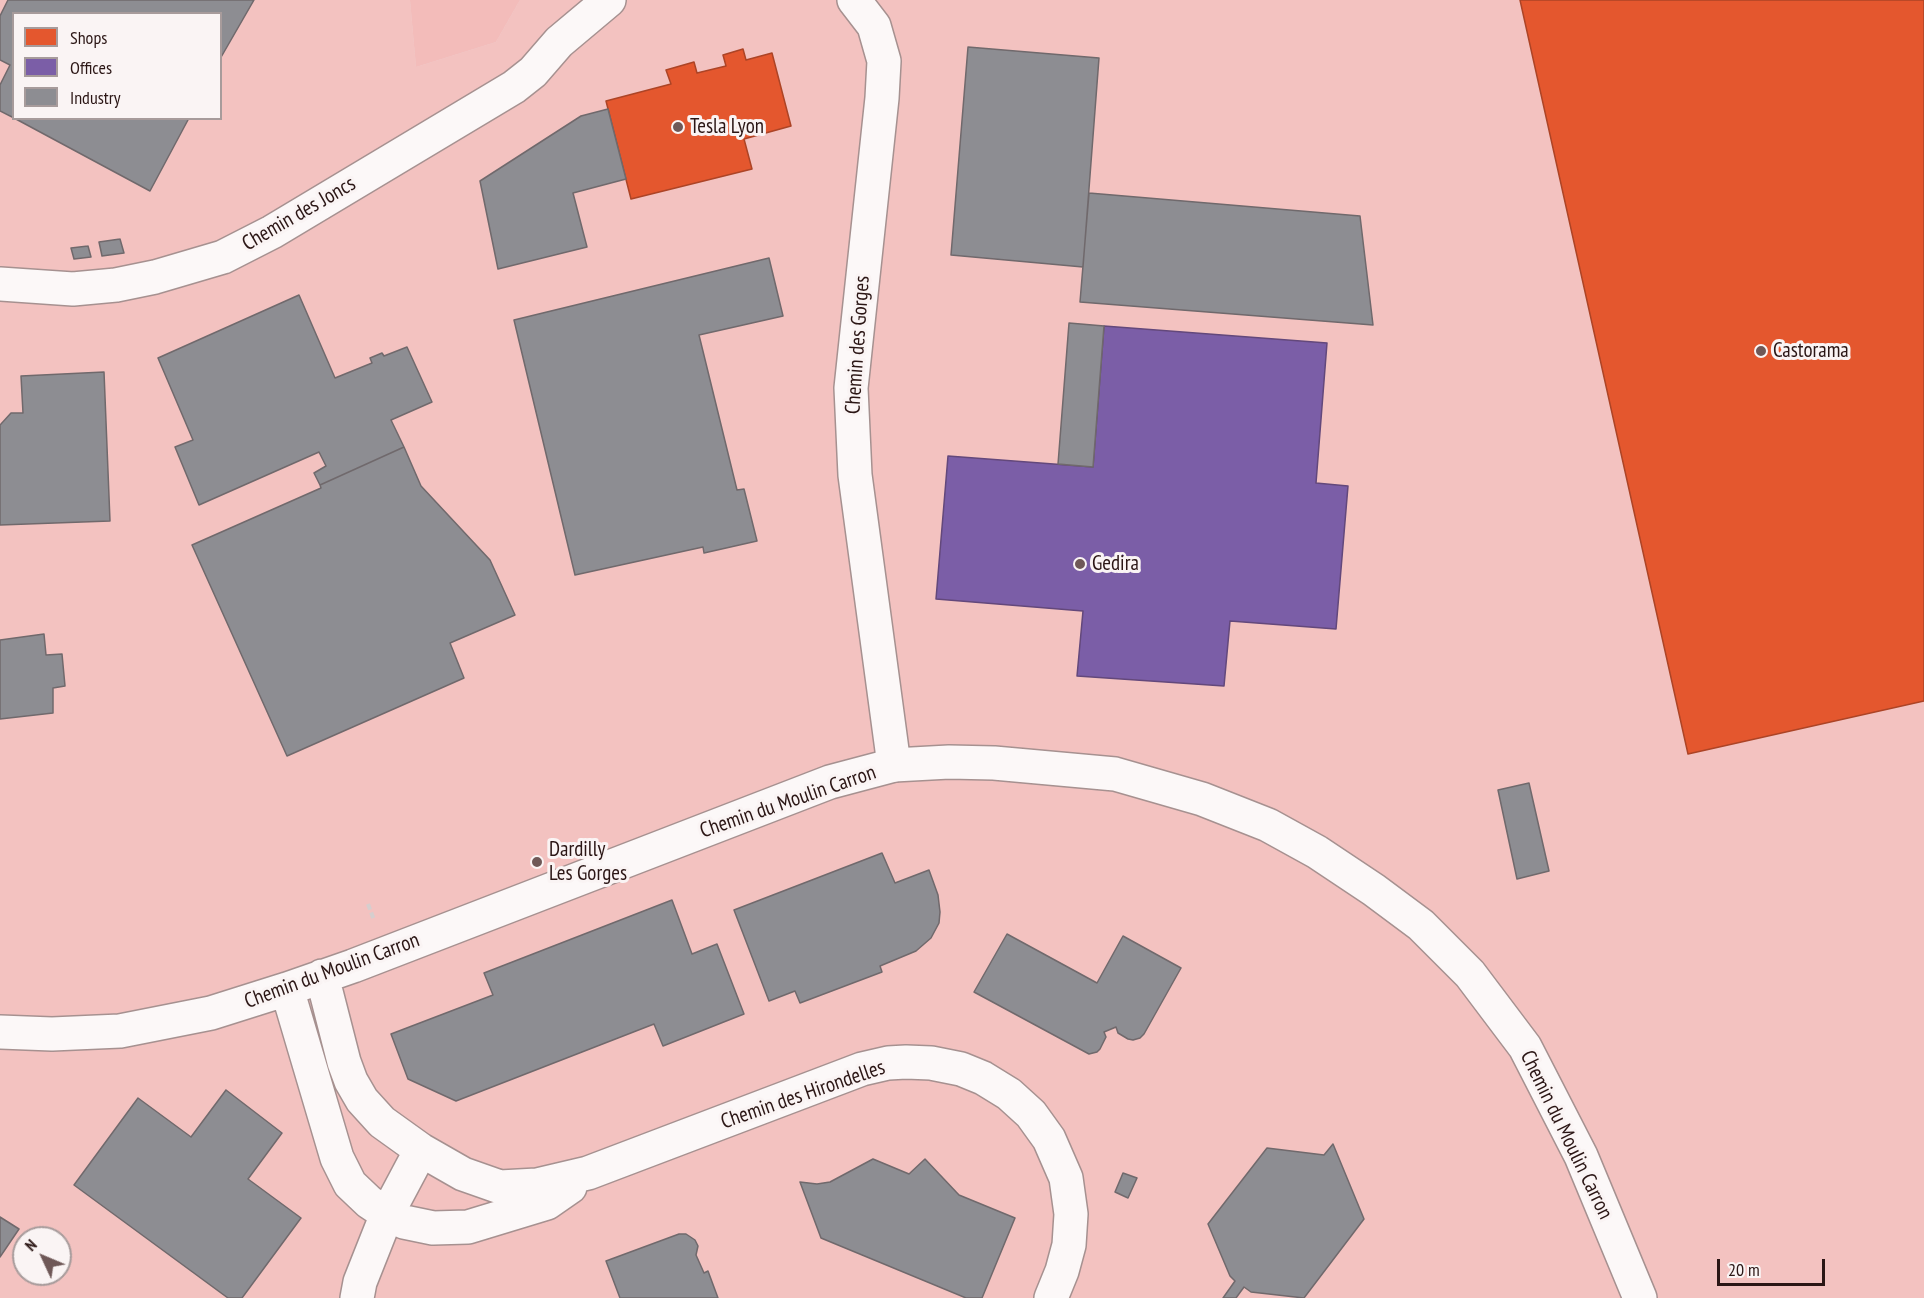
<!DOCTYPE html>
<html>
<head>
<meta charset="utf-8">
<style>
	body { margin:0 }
	#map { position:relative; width:1924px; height:1298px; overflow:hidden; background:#ecd2d1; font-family:"PT Sans Narrow",sans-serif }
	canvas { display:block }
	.legend { position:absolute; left:12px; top:12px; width:210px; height:108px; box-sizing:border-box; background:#faf4f4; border:2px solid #a79b9b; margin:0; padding:8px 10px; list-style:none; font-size:18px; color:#2b1615 }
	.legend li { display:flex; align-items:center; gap:12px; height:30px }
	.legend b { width:30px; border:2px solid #a79b9b }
	.north { position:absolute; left:12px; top:1226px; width:60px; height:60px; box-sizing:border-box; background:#faf4f4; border:2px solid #a79b9b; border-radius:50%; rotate:314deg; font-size:16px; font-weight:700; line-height:24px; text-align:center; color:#2b1615 }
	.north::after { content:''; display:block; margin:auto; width:21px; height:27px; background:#6f5857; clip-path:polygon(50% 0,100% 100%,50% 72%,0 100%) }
	.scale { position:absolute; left:1717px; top:1259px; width:108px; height:27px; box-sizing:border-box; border:3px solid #2b1615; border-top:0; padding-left:8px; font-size:18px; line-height:21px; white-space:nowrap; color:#2b1615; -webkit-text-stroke:4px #faf4f4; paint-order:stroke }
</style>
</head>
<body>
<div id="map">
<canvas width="1924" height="1298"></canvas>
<ul class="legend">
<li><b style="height:16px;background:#e4572e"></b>Shops</li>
<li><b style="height:16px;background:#7b5ea7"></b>Offices</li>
<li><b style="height:16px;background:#8d8d92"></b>Industry</li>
</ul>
<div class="north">N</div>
<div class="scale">20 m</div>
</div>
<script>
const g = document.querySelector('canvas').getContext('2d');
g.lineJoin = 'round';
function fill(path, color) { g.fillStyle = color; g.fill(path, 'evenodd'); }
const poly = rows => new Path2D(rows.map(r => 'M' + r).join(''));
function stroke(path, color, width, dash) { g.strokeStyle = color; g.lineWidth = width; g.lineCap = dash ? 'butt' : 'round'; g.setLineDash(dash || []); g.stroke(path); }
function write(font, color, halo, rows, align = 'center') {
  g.font = font + ' "PT Sans Narrow",sans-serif'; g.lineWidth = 6; g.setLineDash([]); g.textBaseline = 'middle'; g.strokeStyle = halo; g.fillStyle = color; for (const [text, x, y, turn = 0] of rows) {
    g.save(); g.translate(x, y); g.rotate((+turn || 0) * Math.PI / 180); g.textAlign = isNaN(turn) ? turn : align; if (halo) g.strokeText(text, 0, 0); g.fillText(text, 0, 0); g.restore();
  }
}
fill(poly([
	[0,0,410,0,416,67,496,42,520,0,1924,0,1924,1298,0,1298],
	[14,14,220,14,220,118,14,118],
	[24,1238,60,1238,60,1274,24,1274]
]), '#f3c2c0');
fill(poly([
	[410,0,520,0,496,42,416,67]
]), '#f3bcba');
const shops = poly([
	[1520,0,1924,0,1924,701,1688,754,1520,0],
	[743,49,746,60,772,53,791,126,744,139,752,169,631,199,606,101,671,84,666,70,694,62,697,73,726,66,723,55,743,49]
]);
fill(shops, '#e4572e');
stroke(shops, '#ac4426', 1.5);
const offices = poly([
	[1104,326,1327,343,1316,483,1348,486,1336,629,1230,621,1224,686,1077,676,1083,611,936,599,948,456,1093,467,1104,326]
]);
fill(offices, '#7b5ea7');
stroke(offices, '#63487b', 1.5);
const industry = poly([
	[8,0,254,0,220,59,220,14,14,14,14,118,0,111,0,85,10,65,0,60,0,16,8,0],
	[968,47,1099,58,1083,267,951,255,968,47],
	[608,109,626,179,573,193,587,247,498,269,480,181,581,116,608,109],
	[14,118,189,118,150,191,14,118],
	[1089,193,1360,216,1373,325,1080,302,1089,193],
	[120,239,124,253,102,256,99,242,120,239],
	[88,246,91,257,74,259,71,248,88,246],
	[769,258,783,316,699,335,737,490,744,489,757,541,704,553,703,547,575,575,514,320,769,258],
	[299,295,335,378,372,363,370,358,382,353,384,356,407,347,432,402,391,420,404,447,320,485,314,473,326,466,319,452,199,505,175,447,193,440,158,358,299,295],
	[1069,323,1104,326,1093,467,1058,464,1069,323],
	[104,372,110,521,0,525,0,425,11,413,23,413,21,376,104,372],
	[404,447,421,486,490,560,515,615,450,643,464,678,287,756,192,545,321,488,320,485,404,447],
	[44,634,46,655,62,654,65,686,53,688,53,713,0,719,0,640,44,634],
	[1529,783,1549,871,1517,879,1498,790,1529,783],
	[882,853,895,883,929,870,938,895,940,912,939,923,931,938,916,951,880,966,882,972,800,1003,795,991,769,1001,734,910,882,853],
	[672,900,692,954,717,944,744,1014,663,1046,654,1024,456,1101,408,1079,391,1034,493,995,484,973,672,900],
	[1007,934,1097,983,1123,936,1181,968,1144,1034,1140,1038,1133,1040,1128,1039,1118,1033,1116,1027,1104,1032,1106,1037,1100,1049,1097,1052,1089,1054,974,992,1007,934],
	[226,1090,282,1133,248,1179,301,1218,242,1298,228,1298,74,1185,138,1098,191,1137,226,1090],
	[1333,1144,1364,1219,1304,1298,1251,1292,1244,1287,1236,1298,1223,1298,1235,1281,1230,1276,1208,1224,1267,1148,1324,1155,1333,1144],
	[873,1159,909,1174,925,1159,959,1195,1015,1218,982,1298,966,1298,821,1238,800,1182,817,1184,830,1182,873,1159],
	[1123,1173,1137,1178,1128,1198,1115,1192,1123,1173],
	[0,1217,19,1229,0,1257,0,1217],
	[679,1234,686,1234,695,1240,698,1246,696,1255,704,1273,708,1271,718,1298,620,1298,606,1261,679,1234]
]);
fill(industry, '#8d8d92');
stroke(industry, '#70696c', 1.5);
const minor = poly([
	[0,284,73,289,116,285,155,277,223,257,272,232,514,87,533,72,559,42,609,0],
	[322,976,344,1062,351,1081,362,1100,382,1122,421,1150,463,1174,500,1187,537,1185,588,1173,862,1069,888,1063,906,1062,931,1063,961,1069,983,1078,1009,1094,1031,1114,1049,1139,1066,1178,1071,1214,1069,1245,1062,1271,1051,1298],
	[287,989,337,1158,350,1184,369,1202,387,1214,404,1222,433,1228,468,1227,547,1203,570,1187],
	[0,1032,52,1034,120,1031,211,1013,287,989,353,966,830,782,894,765],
	[357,1298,360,1282,387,1214,421,1150]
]);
const major = poly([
	[854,0,874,26,884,61,882,98,851,388,855,475,894,765,949,762,994,763,1115,774,1202,799,1268,825,1317,852,1374,890,1421,925,1470,974,1525,1047,1581,1156,1640,1298]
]);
stroke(minor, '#a69190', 36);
stroke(major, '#a69190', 36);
stroke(poly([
	[368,904,374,920]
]), '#d6cece', 4, [6, 3]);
stroke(minor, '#fcf8f8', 33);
stroke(major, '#fcf8f8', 33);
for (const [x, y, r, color] of [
	[678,127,6,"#6f5857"],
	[1761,351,6,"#6f5857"],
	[1080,564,6,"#6f5857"],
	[537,862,6,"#6f5857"]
]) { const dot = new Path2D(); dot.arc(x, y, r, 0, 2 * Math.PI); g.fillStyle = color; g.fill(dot); stroke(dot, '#faf4f4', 2); }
write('21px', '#2b1615', '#faf4f4', [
	["Tesla Lyon",690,127],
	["Castorama",1773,351],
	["Gedira",1092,564],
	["Dardilly",549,850],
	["Les Gorges",549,874]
], 'left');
write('21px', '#2b1615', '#faf4f4', [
	["Chemin des Joncs",299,214,-30],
	["Chemin des Gorges",858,345,-86],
	["Chemin du Moulin Carron",788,802,-19],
	["Chemin du Moulin Carron",332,971,-20],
	["Chemin des Hirondelles",803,1095,-19],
	["Chemin du Moulin Carron",1566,1135,64]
]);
</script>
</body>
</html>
